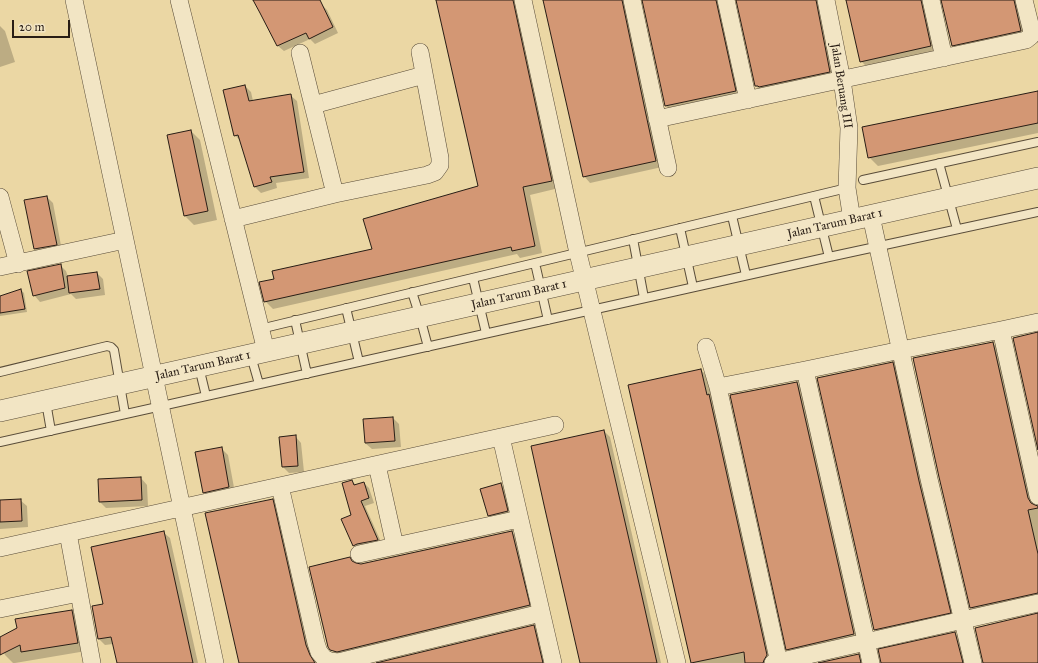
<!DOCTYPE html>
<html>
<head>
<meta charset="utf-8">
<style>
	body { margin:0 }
	#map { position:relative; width:1038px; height:663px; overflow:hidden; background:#ebd7a4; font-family:"IM FELL Great Primer",serif }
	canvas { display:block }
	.scale { position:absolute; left:12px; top:20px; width:58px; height:18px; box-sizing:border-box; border:2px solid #281d15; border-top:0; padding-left:5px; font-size:12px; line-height:14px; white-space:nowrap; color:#281d15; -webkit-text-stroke:3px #f2e5c4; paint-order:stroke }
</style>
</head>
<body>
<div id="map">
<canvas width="1038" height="663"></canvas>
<div class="scale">20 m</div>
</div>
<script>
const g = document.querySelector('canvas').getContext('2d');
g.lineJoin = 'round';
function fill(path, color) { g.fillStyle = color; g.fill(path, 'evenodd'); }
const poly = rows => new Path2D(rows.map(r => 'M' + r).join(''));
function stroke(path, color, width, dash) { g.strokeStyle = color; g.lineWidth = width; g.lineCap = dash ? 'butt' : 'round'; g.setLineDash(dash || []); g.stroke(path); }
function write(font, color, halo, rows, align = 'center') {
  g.font = font + ' "IM FELL Great Primer",serif'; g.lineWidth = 3.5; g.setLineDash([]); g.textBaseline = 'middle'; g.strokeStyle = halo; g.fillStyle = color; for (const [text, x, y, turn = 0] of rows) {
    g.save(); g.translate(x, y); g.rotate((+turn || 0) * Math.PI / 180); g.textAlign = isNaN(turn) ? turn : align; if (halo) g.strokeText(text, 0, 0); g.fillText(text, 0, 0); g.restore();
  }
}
fill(poly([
	[254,0,317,0,327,10,338,33,315,44,310,39,284,51,278,46,261,12],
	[437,0,518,0,559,188,530,195,542,253,520,258,517,254,273,309,265,301,275,279,373,249,479,187],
	[544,0,631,0,662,167,590,183,584,176],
	[643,0,725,0,741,97,672,112,666,106],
	[737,0,820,0,836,78,762,92,756,86],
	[847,0,929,0,937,52,867,67,861,61],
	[942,0,1022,0,1027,37,959,51,952,45],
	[0,26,5,31,15,62,0,67],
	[245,86,251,92,253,101,290,95,297,101,309,178,276,183,277,188,261,193,255,187,241,142,235,135],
	[1038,92,1038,133,878,166,869,157],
	[191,131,200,140,217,220,194,225,185,216,168,136],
	[47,197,53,203,62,251,41,255,35,249,25,201],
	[60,265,66,271,68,277,97,273,103,279,105,295,76,299,71,294,40,302,34,295],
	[21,290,24,293,27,312,0,316,0,297],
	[993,343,999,349,1034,505,1038,507,1038,600,977,614,971,608],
	[893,363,899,369,956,619,881,636,875,629],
	[701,370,707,376,772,663,691,663,629,386],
	[797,383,804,389,860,641,794,656,787,649],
	[393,418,399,424,401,447,372,449,365,443,364,420],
	[604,431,610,437,661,663,581,663],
	[295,436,301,443,304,472,289,473,283,467],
	[221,448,228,455,235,493,210,499,204,492],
	[141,478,147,485,148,506,106,508,100,502],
	[352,481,356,485,364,483,369,488,374,503,365,506,382,544,359,550,354,546,343,520,353,516],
	[501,484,507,490,513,517,495,521,489,515],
	[20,500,27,506,28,527,0,529,0,501],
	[272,500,279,506,312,652,316,663,239,663],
	[163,532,170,538,198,663,118,663,113,644,105,645,99,639,93,607,105,605],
	[512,532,518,538,535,612,344,658,335,653,329,647,349,558,355,564,361,565],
	[72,611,80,619,86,651,15,663,13,663,5,655,0,644,0,638],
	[534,626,540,632,547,663,381,663],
	[955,633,961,639,967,663,882,663]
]), '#0003');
const building = poly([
	[253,0,320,0,333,27,309,39,306,33,277,46,260,13,253,0],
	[436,0,513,0,552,181,523,187,535,246,512,251,511,247,264,302,259,282,274,279,272,271,372,249,363,219,478,186,436,0],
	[543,0,622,0,645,110,656,161,583,177,543,0],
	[642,0,716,0,736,91,665,106,642,0],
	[736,0,816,0,830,72,759,87,758,86,755,86,736,0],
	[846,0,921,0,931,46,860,62,846,0],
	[941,0,1014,0,1021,31,952,46,941,0],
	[245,85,249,101,291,94,304,172,270,177,272,182,254,187,238,135,234,136,223,90,245,85],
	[1038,91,1038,123,868,158,862,127,1038,91],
	[191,130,208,211,184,216,167,135,191,130],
	[47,196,57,245,34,249,24,200,47,196],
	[61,264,65,288,33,296,27,271,61,264],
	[97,272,100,289,69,293,67,276,97,272],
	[21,289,25,309,0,313,0,296,21,289],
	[1038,332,1038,450,1013,338,1038,332],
	[993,342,1028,498,1031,503,1035,505,1038,506,1038,508,1028,510,1038,554,1038,593,970,608,939,477,913,358,993,342],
	[893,362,919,481,951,613,874,630,817,378,893,362],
	[701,369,707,395,709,394,767,655,764,660,763,663,745,663,744,652,691,663,628,385,701,369],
	[797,382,854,634,786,650,730,395,797,382],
	[393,417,395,441,365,443,363,419,393,417],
	[604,430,641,592,657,663,580,663,544,505,531,446,604,430],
	[296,435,298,466,282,467,279,437,296,435],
	[222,447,229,487,203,493,195,452,222,447],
	[141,477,142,500,99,502,98,479,141,477],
	[352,480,354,485,364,482,369,498,361,501,378,540,357,544,353,546,341,519,351,515,342,483,352,480],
	[501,483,508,511,488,516,480,489,501,483],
	[21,499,22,521,0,522,0,500,21,499],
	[273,499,306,645,310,655,315,663,239,663,205,513,273,499],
	[164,531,193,663,117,663,111,637,98,639,92,606,103,604,91,547,164,531],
	[512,531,530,605,337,652,330,650,328,647,309,567,350,557,352,561,356,563,361,564,512,531],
	[72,610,78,643,21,652,20,645,0,655,0,637,17,628,15,619,72,610],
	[1038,613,1038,663,983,663,975,628,1038,613],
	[534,625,543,663,376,663,534,625],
	[955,632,963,663,881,663,878,649,955,632],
	[859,654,861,663,818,663,859,654]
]);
fill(building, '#d39774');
stroke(building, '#281d15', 1);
const service = poly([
	[939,163,957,229],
	[863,180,1038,142],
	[814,196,829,257],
	[732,216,746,275],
	[680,228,693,287],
	[633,239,644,298],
	[535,263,548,320],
	[473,278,486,333],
	[412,292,420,317,428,347],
	[346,308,359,362],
	[295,320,307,374],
	[260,329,847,188],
	[251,356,259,384],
	[199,367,206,396],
	[0,372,107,346,111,347,114,350,125,414],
	[46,402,51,431],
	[0,442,829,257,1038,212]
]);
const minor = poly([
	[74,0,215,663],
	[179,0,266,351],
	[523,0,578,253,677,663],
	[632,0,668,168],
	[726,0,748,100],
	[826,0,842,80,849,128,847,188,852,220],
	[931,0,944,58],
	[300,53,335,194],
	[313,105,424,75],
	[657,119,1026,40,1031,36,1032,32,1024,0],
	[0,197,18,264],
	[871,216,929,479,973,663],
	[233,219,335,194,427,175,435,172,440,165,440,158,420,52],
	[0,267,125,240],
	[1001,330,1038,496],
	[706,347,718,387,779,663],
	[805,370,871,663],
	[718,387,805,370,901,350,1001,330,1038,322],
	[501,437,550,650,553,663],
	[377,465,395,546],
	[280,486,316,643,319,652,324,658,330,661,338,662,541,613],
	[68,533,92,663],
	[0,548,555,425],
	[359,554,519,519],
	[0,609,79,593],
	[773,663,1038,603]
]);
const tertiary = poly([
	[0,411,1038,178]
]);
stroke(service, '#594c39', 10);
stroke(minor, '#594c39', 18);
stroke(tertiary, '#594c39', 22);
stroke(service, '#f2e5c4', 8);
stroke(minor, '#f2e5c4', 17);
stroke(tertiary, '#f2e5c4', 21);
write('12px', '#281d15', '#f2e5c4', [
	["Jalan Beruang III",841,86,81],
	["Jalan Tarum Barat 1",835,224,-13],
	["Jalan Tarum Barat 1",519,295,-13],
	["Jalan Tarum Barat 1",203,366,-13]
]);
</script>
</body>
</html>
